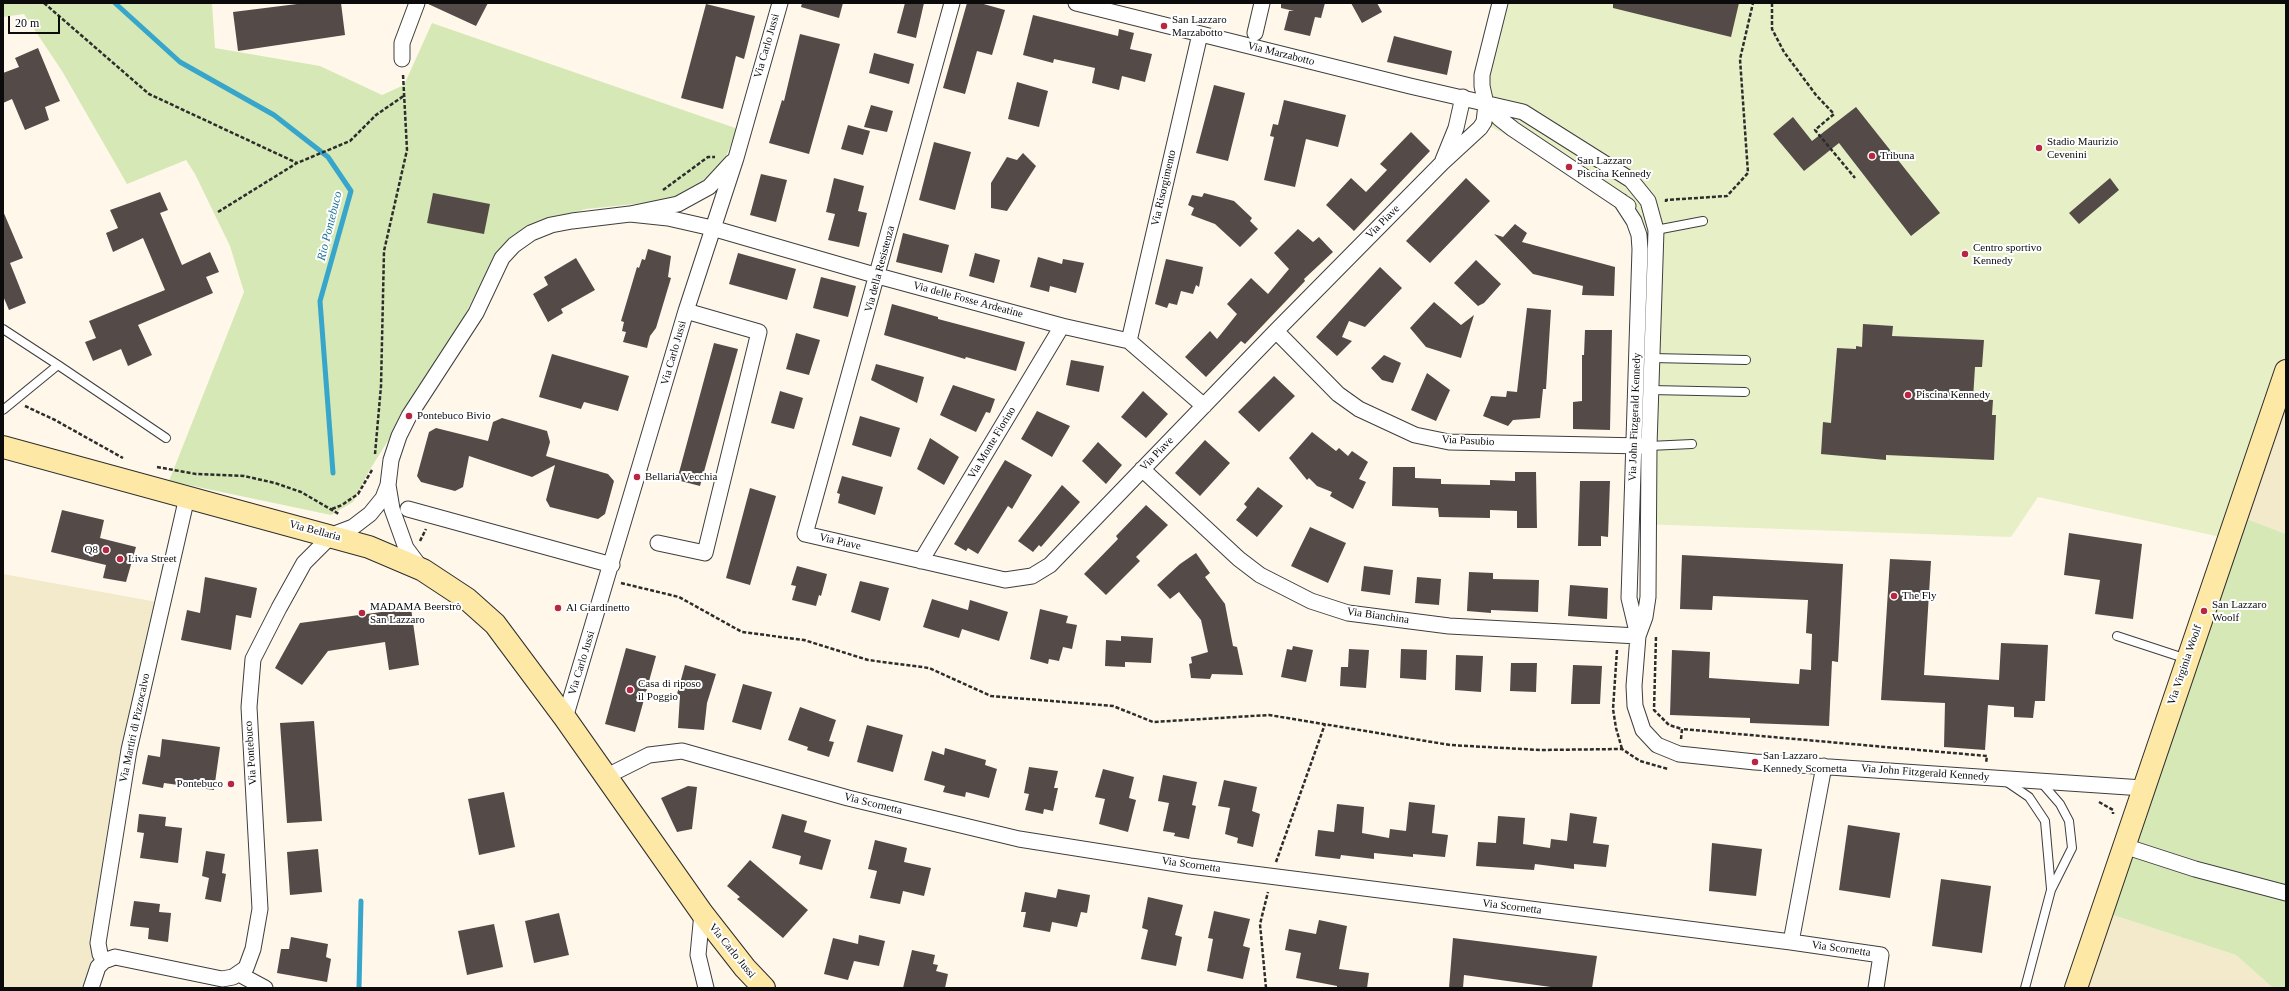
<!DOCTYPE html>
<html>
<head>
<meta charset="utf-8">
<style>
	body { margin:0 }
	#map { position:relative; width:2289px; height:991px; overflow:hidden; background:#fff8ea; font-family:"Times New Roman",serif }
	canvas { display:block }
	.frame { position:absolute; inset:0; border:4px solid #0b0b0b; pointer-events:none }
	.scale { position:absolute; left:8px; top:16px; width:52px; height:18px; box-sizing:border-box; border:2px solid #0b0b0b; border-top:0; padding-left:5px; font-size:12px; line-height:14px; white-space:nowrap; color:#0b0b0b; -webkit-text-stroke:3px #fff; paint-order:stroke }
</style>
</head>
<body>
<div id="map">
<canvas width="2289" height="991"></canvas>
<div class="frame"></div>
<div class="scale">20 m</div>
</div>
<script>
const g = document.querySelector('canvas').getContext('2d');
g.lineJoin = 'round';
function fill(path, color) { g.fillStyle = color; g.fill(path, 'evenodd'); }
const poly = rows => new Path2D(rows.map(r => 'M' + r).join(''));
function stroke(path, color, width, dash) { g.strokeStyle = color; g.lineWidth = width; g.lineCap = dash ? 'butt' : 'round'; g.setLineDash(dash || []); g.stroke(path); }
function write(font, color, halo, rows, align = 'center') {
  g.font = font + ' "Times New Roman",serif'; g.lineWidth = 4; g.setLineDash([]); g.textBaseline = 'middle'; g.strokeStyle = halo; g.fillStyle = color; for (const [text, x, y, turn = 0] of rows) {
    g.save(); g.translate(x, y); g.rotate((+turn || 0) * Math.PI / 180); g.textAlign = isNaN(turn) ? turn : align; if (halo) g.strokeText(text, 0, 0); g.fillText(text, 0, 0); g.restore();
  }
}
fill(poly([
	[2286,400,2286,534,2244,518],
	[3,574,157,602,95,988,3,988],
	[2110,914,2236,955,2273,988,2087,988]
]), '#f3eacb');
fill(poly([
	[3,3,212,3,215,48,320,66,382,95,404,85,432,23,738,129,716,178,689,194,645,203,586,209,550,220,495,260,481,284,453,337,369,471,353,502,331,515,169,481,244,292,230,246,195,174,186,160,127,184,62,71,24,14,3,17],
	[2244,518,2286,534,2286,988,2273,988,2236,955,2110,914]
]), '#d6e8b5');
fill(poly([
	[1500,3,2286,3,2286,384,2225,538,2038,497,2011,537,1640,524,1647,280,1643,228,1569,167,1491,127,1479,107]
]), '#e7efc6');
stroke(poly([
	[115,3,180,62,274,115,328,157,351,191,320,301,333,473],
	[359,988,361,901]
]), '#38a5cb', 5);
fill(poly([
	[305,3,341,3,345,35,238,51,233,12],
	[426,3,488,3,476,26],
	[802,3,843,3,839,18,801,7],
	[905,3,924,3,916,38,897,33],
	[967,3,980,3,1005,10,992,55,977,51,965,94,943,88],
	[1281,3,1325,3,1321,18,1315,17,1310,36,1284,30,1289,11,1294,11,1281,8],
	[1351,3,1377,3,1382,12,1362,23],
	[1613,3,1739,3,1731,37,1613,8],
	[706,4,755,16,744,59,736,56,723,109,681,98],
	[1033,15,1118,36,1119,29,1134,33,1130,49,1152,54,1145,82,1122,76,1119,90,1092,83,1095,68,1054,59,1053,63,1023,55],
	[800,34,840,44,809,154,769,143,782,100,784,101],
	[1394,36,1452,51,1447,75,1387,62],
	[38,48,60,101,45,107,49,120,25,130,12,99,3,103,3,73,19,67,15,58],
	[874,53,914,64,909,84,869,73],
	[1017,82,1048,91,1039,127,1008,119],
	[1214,85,1245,93,1228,161,1196,153],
	[1284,100,1346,115,1338,147,1306,139,1295,187,1264,180,1274,137,1270,136,1273,124,1278,125],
	[871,105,893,111,887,132,864,127],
	[1856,107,1940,213,1911,236,1839,143,1804,171,1773,134,1793,117,1812,141],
	[848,125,870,131,863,155,841,149],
	[1411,132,1430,151,1354,231,1326,205,1351,178,1366,192,1387,170,1380,164],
	[934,142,971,152,955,210,919,200],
	[1023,153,1036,166,1007,211,991,208,991,183,1007,157,1017,160],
	[761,174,787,180,776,222,750,215],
	[834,178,864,186,858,211,867,213,859,247,828,240,835,214,826,212],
	[1466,178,1490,201,1430,263,1406,241],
	[2110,178,2119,190,2079,224,2069,213],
	[160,192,168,210,160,213,182,265,210,252,219,272,206,277,213,293,138,325,152,355,128,366,121,349,93,361,85,342,96,338,89,321,165,290,143,238,113,252,106,233,118,228,110,210],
	[433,193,490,204,484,234,427,223],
	[1204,193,1234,201,1252,218,1250,221,1258,229,1240,247,1215,224,1191,215,1194,208,1188,205,1192,195,1202,197],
	[3,211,23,258,10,263,26,303,9,310,3,296],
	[1515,224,1527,233,1522,242,1615,267,1614,296,1582,295,1583,286,1533,274,1494,234,1503,237],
	[1298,229,1313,242,1319,237,1333,252,1304,279,1305,281,1245,344,1241,341,1206,377,1185,357,1210,331,1217,339,1237,314,1227,304,1251,278,1268,294,1289,269,1274,253],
	[903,233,949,245,942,273,896,262],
	[648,249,671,256,668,277,671,278,656,328,650,336,647,348,623,342,626,332,622,331,624,322,621,321,637,267,639,268,642,259,645,260],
	[738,253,796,269,787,300,729,284],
	[975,253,1000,260,994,283,969,276],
	[1038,257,1062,264,1063,259,1084,263,1076,293,1050,286,1049,292,1030,287],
	[576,258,595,290,561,309,563,313,548,322,533,294,548,285,544,277],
	[1166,259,1203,267,1199,287,1196,285,1193,294,1181,291,1177,305,1169,303,1167,308,1155,304],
	[1476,260,1501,284,1484,303,1478,306,1454,283],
	[1380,267,1402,288,1365,327,1349,321,1342,337,1352,341,1337,356,1316,337],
	[821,277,856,286,848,317,813,308],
	[1434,302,1461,325,1474,315,1461,358,1426,347,1410,328],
	[892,304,938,317,938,319,1025,342,1016,371,966,357,965,359,884,335],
	[1527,308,1551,310,1546,389,1543,389,1540,418,1513,420,1508,426,1483,416,1491,396,1506,397,1507,391,1517,392],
	[1863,324,1893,326,1892,336,1984,340,1982,367,1975,367,1973,399,1993,400,1992,415,1996,415,1994,460,1886,455,1886,460,1821,454,1823,422,1831,423,1837,348,1856,349,1856,346,1862,347],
	[1585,330,1612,330,1610,430,1573,429,1573,402,1582,401,1582,355,1584,355],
	[796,333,820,340,809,375,786,369],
	[714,343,738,349,700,486,677,480],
	[552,354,629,376,618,411,584,402,581,409,539,397],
	[1384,355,1401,363,1393,383,1382,380,1371,368],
	[1071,360,1104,366,1099,392,1066,385],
	[876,364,924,377,917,403,871,380],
	[1427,373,1450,390,1436,421,1411,410],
	[1274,376,1295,396,1259,432,1238,412],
	[953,385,995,399,990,413,986,412,976,432,940,415],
	[780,391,803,398,794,429,771,423],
	[1143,391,1168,414,1146,438,1121,417],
	[1037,411,1070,426,1052,457,1021,439],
	[860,416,900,428,891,457,852,445],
	[502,418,547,431,550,442,546,456,608,474,614,481,605,514,598,519,550,507,546,500,555,465,532,477,469,456,463,487,455,491,421,482,417,476,429,432,436,428,488,441,493,422],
	[1312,432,1336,451,1339,448,1348,456,1352,451,1368,462,1359,479,1366,482,1353,509,1330,496,1332,492,1317,486,1309,478,1307,480,1289,458],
	[930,438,959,457,944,485,917,469],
	[1205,440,1230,463,1200,496,1175,473],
	[1098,442,1122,465,1106,484,1082,461],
	[1005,460,1032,475,1012,509,1008,506,978,554,968,548,966,551,954,544],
	[1393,467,1415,467,1415,478,1441,479,1441,484,1490,485,1490,480,1515,481,1515,472,1536,472,1537,528,1517,528,1517,511,1490,510,1490,518,1439,517,1438,508,1392,506],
	[842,476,883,487,875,515,838,503,840,494,837,493],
	[1580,481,1610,481,1608,537,1601,536,1601,546,1578,546],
	[1062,485,1080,502,1041,547,1039,545,1033,552,1018,541],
	[1258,487,1283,506,1257,537,1236,520,1247,507,1244,504],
	[750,488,776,496,750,585,726,578],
	[1146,505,1168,525,1136,557,1140,561,1106,595,1084,574,1118,539,1116,536],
	[62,510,104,520,100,538,136,547,126,582,103,578,106,565,51,552],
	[1310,527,1346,543,1328,583,1291,566],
	[2069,533,2142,544,2133,619,2095,614,2100,580,2064,575],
	[1196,553,1210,573,1205,577,1225,604,1233,646,1237,647,1243,675,1212,674,1210,679,1191,678,1189,664,1192,663,1191,657,1208,652,1201,620,1179,592,1170,599,1157,585,1180,564],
	[1682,555,1843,564,1838,662,1832,661,1829,726,1750,723,1750,718,1670,715,1672,650,1710,652,1709,678,1799,684,1800,669,1811,670,1812,634,1806,633,1808,600,1713,596,1712,610,1680,609],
	[1890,559,1931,561,1924,675,1999,680,2001,643,2048,645,2045,701,2035,701,2033,718,2014,717,2014,707,1988,705,1985,750,1944,747,1945,703,1881,700],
	[797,566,827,574,821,596,819,595,816,606,792,600,796,586,791,585],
	[1364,566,1393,570,1390,595,1361,591],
	[1469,572,1493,573,1493,579,1539,580,1538,612,1491,610,1491,613,1467,611],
	[205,577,257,588,251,618,236,615,231,650,181,640,187,610,200,613],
	[1417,577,1441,579,1439,605,1415,603],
	[860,581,889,588,880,621,851,612],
	[1570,585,1608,588,1607,619,1568,616],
	[932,599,968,610,970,600,1008,612,999,641,962,629,959,638,923,627],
	[411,608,419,665,389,670,385,642,328,651,302,685,275,668,300,623],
	[1040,609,1068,616,1066,623,1077,625,1072,649,1063,647,1059,661,1049,659,1048,664,1030,659],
	[1121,636,1153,638,1151,663,1125,662,1125,667,1105,666,1106,640,1121,641],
	[1293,646,1313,650,1306,682,1281,677,1287,649,1292,650],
	[626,648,656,656,635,732,605,724],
	[1349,649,1369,650,1366,688,1340,686,1341,667,1348,667],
	[1401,649,1427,650,1426,680,1400,678],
	[1456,655,1483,656,1481,692,1455,690],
	[1511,663,1537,663,1536,692,1510,691],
	[685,665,716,674,707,703,704,730,678,728,680,695,677,694],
	[1573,665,1602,666,1600,704,1571,704],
	[743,684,772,692,761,730,732,722],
	[800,707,836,720,829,741,834,742,829,757,807,750,808,747,788,740],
	[314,721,322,821,287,823,280,723],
	[867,725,903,735,893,772,857,762],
	[162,739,220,747,214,790,164,783,163,788,142,784,148,755,160,757],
	[945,748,986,760,985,765,997,769,989,798,966,792,965,797,943,792,945,786,924,780,932,751,944,755],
	[1029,767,1058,771,1054,788,1058,788,1053,811,1044,809,1043,814,1025,810,1029,794,1024,793],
	[1103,769,1134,777,1129,798,1136,800,1128,832,1099,824,1105,799,1095,797],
	[1163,775,1197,782,1192,805,1196,806,1189,839,1174,836,1175,833,1163,831,1169,803,1158,801],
	[1224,780,1257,787,1252,811,1260,814,1253,847,1237,843,1238,838,1225,834,1230,808,1218,806],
	[688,786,697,787,692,829,677,832,661,798],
	[504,792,515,847,479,855,468,799],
	[1409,802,1435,805,1432,833,1448,835,1445,857,1413,854,1413,857,1374,853,1374,859,1341,855,1340,859,1315,856,1318,830,1334,832,1337,804,1364,807,1362,833,1389,838,1390,829,1406,831],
	[1570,813,1597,817,1593,843,1609,845,1606,867,1574,864,1574,869,1535,864,1534,870,1476,866,1478,842,1496,843,1498,816,1525,818,1523,844,1550,848,1551,839,1567,841],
	[139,814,166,817,165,826,182,828,178,863,140,858,144,833,137,832],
	[782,814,807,821,804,832,831,840,822,870,799,864,801,856,772,848],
	[1848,825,1900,833,1890,898,1839,890],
	[875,840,907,848,904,862,931,868,924,896,903,891,900,904,870,898,877,871,868,869],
	[1712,843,1762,849,1756,896,1709,891],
	[318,849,322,892,290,895,287,852],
	[206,851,225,854,222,873,226,874,221,902,205,899,209,878,202,876],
	[750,860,808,910,783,938,737,899,740,897,727,886],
	[1941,879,1991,886,1982,953,1932,946],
	[1058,889,1090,895,1087,913,1081,912,1077,927,1052,922,1050,932,1023,927,1026,912,1021,912,1025,892,1056,898],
	[1148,897,1183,905,1175,935,1182,937,1176,966,1141,959,1148,930,1142,928],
	[134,901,160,904,159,912,171,913,168,942,148,939,149,928,130,926],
	[1214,911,1250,919,1243,946,1250,948,1243,979,1207,971,1213,939,1208,938],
	[559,913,569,955,534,963,525,921],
	[1319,920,1347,926,1339,969,1369,973,1367,988,1337,988,1337,986,1296,978,1301,953,1285,950,1289,929,1316,934],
	[494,924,503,967,467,975,458,931],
	[859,935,885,941,879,966,854,961,848,980,824,974,833,938,858,944],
	[291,937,328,944,326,957,331,959,327,982,277,973,281,949,289,949],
	[1453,938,1597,956,1592,988,1558,988,1464,975,1463,988,1449,988],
	[912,950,935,955,933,964,938,965,936,971,948,974,945,988,903,988]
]), '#544b48');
const lane = poly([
	[1656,230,1703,221],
	[3,329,58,365],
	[1652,358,1746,360],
	[1651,390,1745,392],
	[3,410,58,365,166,438],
	[1649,446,1692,444],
	[2117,636,2187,659],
	[2007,782,2029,797,2045,821,2051,889],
	[2025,988,2051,890,2072,848,2069,821,2060,804,2040,781]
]);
const street = poly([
	[952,3,805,534,1005,580,1032,576,1050,565,1276,331,1442,163,1480,128,1484,122,1486,104],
	[1076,3,1410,86,1523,112,1631,180,1648,201,1656,230,1649,446,1648,597,1645,617,1638,636,1634,686,1635,706,1643,730,1657,745,1679,754,1755,762,2143,788],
	[1500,3,1482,75,1482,86,1486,104,1499,118,1513,129,1628,206],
	[1255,33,1262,3],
	[402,59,402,43,417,3],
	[1443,160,1456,128,1463,97],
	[1621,201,1634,221,1639,235,1640,249,1629,598,1638,636],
	[630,214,668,218,712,228,878,276,1062,326,1129,341,1204,406],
	[1276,331,1338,394,1359,409,1415,435,1449,442,1643,446],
	[1129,341,1200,34],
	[1142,469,1239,559,1260,575,1311,601,1348,613,1449,626,1638,636],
	[408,509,612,565],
	[658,543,705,553,759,332,686,311],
	[921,561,1062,326],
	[421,568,406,548,392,509,388,485,391,460,399,436,409,416,476,313,502,258,514,245,531,233,551,225,572,221,630,214,678,204,709,187,732,162],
	[565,718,686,311,736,158,780,3],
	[605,777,649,755,682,751,848,798,1019,839,1190,866,1791,942,1824,766],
	[2124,846,2195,869,2286,893],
	[702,913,698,955,706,988],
	[1791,942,1881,955,1876,988],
	[104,961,100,954,98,943,129,750,187,497],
	[239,974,265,988],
	[91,988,98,967,104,961,115,957,222,979,233,977,246,968,253,949,260,909,249,707,253,659,279,608,304,563,332,535,353,527,370,514,383,498,388,485]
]);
const secondary = poly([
	[3,447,369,547,423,570,467,599,495,624,565,718,702,913,745,968,764,988],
	[2076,988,2286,371]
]);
stroke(lane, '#3e3e3e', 10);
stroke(street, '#3e3e3e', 17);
stroke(secondary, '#2d2d2d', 24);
stroke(poly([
	[44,3,149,94,297,163],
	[1772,3,1772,29,1784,52,1816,95,1834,114,1815,130,1855,178],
	[663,190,708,157,715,157],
	[1666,202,1666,200,1727,196,1748,173,1740,59,1753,3],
	[218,212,297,163,350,141,376,115,405,95],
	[25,406,55,420,123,458],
	[375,454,381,386,384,251,407,150,403,74],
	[157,467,196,474,244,476,275,483,301,492,339,514],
	[332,509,342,505,358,494,372,470],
	[420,541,426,529],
	[621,583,679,597,742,632,804,640,868,660,929,668,991,696,1113,706,1153,722,1269,715,1450,745,1540,750,1622,749,1640,761,1668,769],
	[1656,637,1654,710,1669,725,1682,729],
	[1617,650,1613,709,1616,728,1622,749],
	[1681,739,1682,729,1987,756,1986,763],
	[2099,802,2113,810,2113,814],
	[1276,862,1325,724],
	[1266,988,1260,924,1268,892]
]), '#2d2d2d', 2.5, [4, 2]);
stroke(lane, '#fff', 8);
stroke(street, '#fff', 15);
stroke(secondary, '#fee8a6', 22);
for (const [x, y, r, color] of [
	[1164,26,4,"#b82642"],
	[2039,148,4,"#b82642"],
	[1872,156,4,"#b82642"],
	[1569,167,4,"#b82642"],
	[1965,254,4,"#b82642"],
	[1908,395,4,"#b82642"],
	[409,416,4,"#b82642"],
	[637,477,4,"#b82642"],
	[106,550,4,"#b82642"],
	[120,559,4,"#b82642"],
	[1894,596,4,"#b82642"],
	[558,608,4,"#b82642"],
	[2204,611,4,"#b82642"],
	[362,613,4,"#b82642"],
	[630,690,4,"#b82642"],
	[1755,762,4,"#b82642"],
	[231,784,4,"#b82642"]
]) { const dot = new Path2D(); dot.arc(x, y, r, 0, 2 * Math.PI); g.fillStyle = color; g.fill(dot); stroke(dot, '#fff', 1.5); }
write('11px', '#0b0b0b', '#fff', [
	["San Lazzaro",1172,20],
	["Marzabotto",1172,33],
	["Stadio Maurizio",2047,142],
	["Cevenini",2047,155],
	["Tribuna",1880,156],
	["San Lazzaro",1577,161],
	["Piscina Kennedy",1577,174],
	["Centro sportivo",1973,248],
	["Kennedy",1973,261],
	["Piscina Kennedy",1916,395],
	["Pontebuco Bivio",417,416],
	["Bellaria Vecchia",645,477],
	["Q8",98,550,"right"],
	["Liva Street",128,559],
	["The Fly",1902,596],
	["San Lazzaro",2212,605],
	["Woolf",2212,618],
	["MADAMA Beerstrò",370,607],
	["San Lazzaro",370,620],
	["Al Giardinetto",566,608],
	["Casa di riposo",638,684],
	["il Poggio",638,697],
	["San Lazzaro",1763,756],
	["Kennedy Scornetta",1763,769],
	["Pontebuco",223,784,"right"]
], 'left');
write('11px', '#0b0b0b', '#fff', [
	["Via Carlo Jussi",767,46,-74],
	["Via Marzabotto",1281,54,14],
	["Via Risorgimento",1164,188,-77],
	["Via Piave",1383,222,-45],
	["Via della Resistenza",880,269,-75],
	["Via delle Fosse Ardeatine",968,300,15],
	["Via Carlo Jussi",674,353,-74],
	["Via John Fitzgerald Kennedy",1635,417,-88],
	["Via Pasubio",1468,441,3],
	["Via Monte Fiorino",992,443,-59],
	["Via Piave",1157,454,-46],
	["Via Bellaria",315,531,15],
	["Via Piave",840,542,13],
	["Via Bianchina",1378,616,8],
	["Via Carlo Jussi",582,663,-73],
	["Via Virginia Woolf",2185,665,-71],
	["Via Martiri di Pizzocalvo",135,728,-78],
	["Via Pontebuco",251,753,-94],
	["Via John Fitzgerald Kennedy",1925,773,4],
	["Via Scornetta",873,804,14],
	["Via Scornetta",1191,865,8],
	["Via Scornetta",1512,907,7],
	["Via Scornetta",1841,949,8],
	["Via Carlo Jussi",732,951,51]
]);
write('italic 12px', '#18739a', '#fff', [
	["Rio Pontebuco",330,226,-76]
]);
</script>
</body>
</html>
